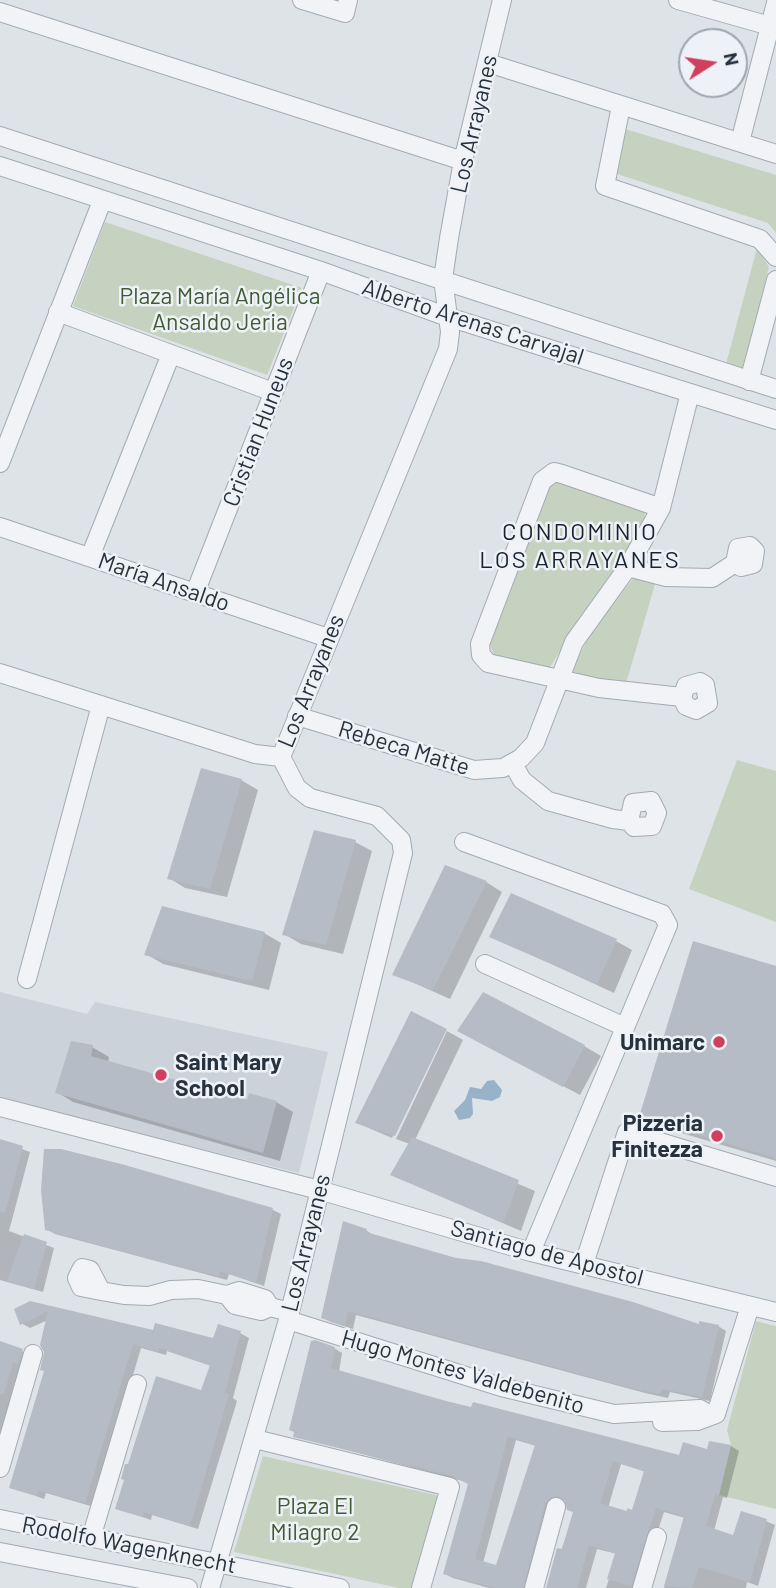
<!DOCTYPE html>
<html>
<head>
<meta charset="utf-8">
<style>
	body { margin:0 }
	#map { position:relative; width:776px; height:1588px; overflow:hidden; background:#dee3e8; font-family:Barlow,sans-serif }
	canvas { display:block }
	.north { position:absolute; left:678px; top:28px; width:70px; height:70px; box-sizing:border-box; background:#eef2f6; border:2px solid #9ea5ad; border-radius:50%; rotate:78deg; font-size:19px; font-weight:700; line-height:28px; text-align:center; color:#27323f }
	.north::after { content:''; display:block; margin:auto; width:24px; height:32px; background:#d13f5f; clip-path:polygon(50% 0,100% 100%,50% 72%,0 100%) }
</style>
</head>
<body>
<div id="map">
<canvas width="776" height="1588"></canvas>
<div class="north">N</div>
</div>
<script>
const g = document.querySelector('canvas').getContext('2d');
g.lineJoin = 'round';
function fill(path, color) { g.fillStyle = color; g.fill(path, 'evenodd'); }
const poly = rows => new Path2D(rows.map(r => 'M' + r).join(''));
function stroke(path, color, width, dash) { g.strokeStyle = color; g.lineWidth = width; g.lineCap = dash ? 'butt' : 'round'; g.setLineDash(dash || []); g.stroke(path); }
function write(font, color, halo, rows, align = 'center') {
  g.font = font + ' Barlow,sans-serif'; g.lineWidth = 5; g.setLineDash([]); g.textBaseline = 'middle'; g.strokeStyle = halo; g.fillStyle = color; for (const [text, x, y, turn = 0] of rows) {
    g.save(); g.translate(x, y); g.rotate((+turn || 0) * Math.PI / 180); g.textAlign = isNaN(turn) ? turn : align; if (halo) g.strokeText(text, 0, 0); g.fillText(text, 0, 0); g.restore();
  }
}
fill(poly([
	[0,992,87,1014,95,1002,328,1052,299,1173,0,1099]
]), '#ccd2da');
fill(poly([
	[622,128,776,175,776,233,768,223,614,173],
	[105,222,302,288,267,375,73,306],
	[757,248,769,267,743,369,726,364],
	[560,480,646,509,642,526,624,558,577,623,547,672,494,655,490,645,546,487],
	[636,575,656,581,625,687,598,682,572,671,592,629],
	[737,760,776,771,776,922,689,889],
	[756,1321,776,1326,776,1509,719,1495,731,1445,727,1430],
	[263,1456,436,1495,441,1501,415,1588,399,1588,234,1552]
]), '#c5d2bf');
fill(poly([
	[494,1080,502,1090,500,1097,492,1101,472,1098,473,1114,470,1118,459,1120,454,1111,465,1100,470,1087,481,1089,487,1081]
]), '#98b3c9');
fill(poly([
	[241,780,258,790,227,897,185,888,169,878],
	[355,842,372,851,343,954,301,944,284,934],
	[486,882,502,892,450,999,394,974],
	[264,933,281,943,269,990,163,964,146,954],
	[491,936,616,941,632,950,614,993],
	[776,968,776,1161,658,1126,641,1117],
	[444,1030,392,1138,357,1123],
	[447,1031,463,1040,415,1140,535,1191,521,1231,392,1175,410,1144,396,1139],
	[476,1040,584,1046,601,1056,580,1095],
	[92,1047,109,1057,108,1063,248,1102,276,1102,293,1112,280,1161,73,1102,57,1092],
	[0,1141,30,1152,9,1231,54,1248,43,1292,0,1280],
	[273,1210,281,1214,264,1286,229,1274,227,1280,55,1234,46,1229],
	[366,1230,374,1236,700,1326,718,1326,726,1331,710,1401,670,1392,668,1398,645,1393,356,1315,353,1329,331,1322,323,1318],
	[31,1303,154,1332,215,1340,240,1333,249,1338,233,1398,237,1401,198,1529,152,1515,151,1520,117,1508,202,1393,211,1366,167,1351,166,1355,141,1348,94,1507,46,1493,44,1499,11,1487,46,1371,48,1320,30,1328,21,1323],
	[0,1343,31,1355,0,1444],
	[334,1348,342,1353,339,1372,446,1403,680,1457,708,1451,710,1443,731,1446,739,1451,727,1498,723,1497,714,1531,734,1537,766,1521,775,1525,758,1586,747,1582,746,1588,664,1588,685,1518,664,1512,639,1588,606,1588,617,1554,597,1549,586,1588,547,1588,575,1513,566,1500,557,1502,532,1588,489,1588,453,1578,445,1574,470,1483,295,1436],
	[516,1440,536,1446,497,1567,483,1563],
	[621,1464,646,1472,633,1512,628,1514,608,1508]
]), '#0003');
fill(poly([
	[201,768,242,779,210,889,167,879],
	[314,830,356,840,326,945,282,935],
	[445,865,487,881,433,990,392,975],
	[511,893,617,939,597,984,489,937],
	[162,906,265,932,252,981,144,955],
	[693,941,776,966,776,1158,639,1117],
	[483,992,585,1045,563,1087,457,1031],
	[411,1011,447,1029,395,1136,355,1123],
	[71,1041,93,1045,91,1056,247,1100,249,1093,277,1101,263,1153,55,1093],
	[412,1137,519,1180,503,1223,390,1175],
	[0,1139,23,1146,5,1213,0,1212],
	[44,1149,61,1149,125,1165,273,1208,256,1283,220,1271,219,1276,178,1267,45,1230,41,1190],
	[343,1221,367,1229,366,1232,456,1258,481,1261,633,1302,699,1324,699,1321,719,1325,702,1397,662,1389,660,1394,635,1389,348,1311,345,1326,321,1318],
	[24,1234,47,1242,34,1289,7,1281],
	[30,1301,153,1330,155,1323,213,1338,218,1324,241,1331,225,1393,229,1394,190,1526,144,1512,142,1517,115,1509,124,1480,121,1479,125,1464,128,1464,156,1376,201,1390,210,1365,159,1348,158,1352,133,1344,85,1503,38,1490,36,1496,9,1488,44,1371,40,1370,44,1352,40,1345,48,1311,20,1325,14,1309],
	[315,1340,335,1347,331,1368,446,1401,471,1407,473,1402,679,1455,683,1442,707,1449,709,1441,731,1445,719,1495,715,1494,706,1526,733,1535,741,1511,767,1519,750,1582,699,1567,692,1588,664,1586,684,1516,656,1508,631,1586,607,1579,615,1553,589,1545,577,1588,546,1588,557,1548,562,1549,573,1512,567,1510,564,1500,558,1496,549,1499,545,1504,523,1588,497,1588,443,1574,468,1484,453,1476,293,1437,294,1432,289,1430,311,1341],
	[508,1436,535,1445,496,1565,475,1559],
	[613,1461,644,1471,632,1510,627,1508,627,1511,600,1503],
	[0,1341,23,1349,18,1364,13,1362,4,1394,0,1394]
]), '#b5bcc5');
const minor = poly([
	[302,0,345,13,348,0],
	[678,0,770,26],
	[0,12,463,161],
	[488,63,776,154],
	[621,106,605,186,760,239,776,257],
	[0,136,776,389],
	[740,142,776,3],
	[0,166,321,271,445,316,776,420],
	[58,312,273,392],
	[749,381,776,280],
	[0,463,102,201],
	[661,508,562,474,554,472,542,481,480,644,481,655,488,663,599,688,682,697,686,706,696,710,708,703,705,685,700,682,686,686,682,697],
	[0,527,328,638],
	[90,557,171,354],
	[628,567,666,577,712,578,735,563,741,567,753,564,755,551,750,546,738,548,735,563],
	[195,593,321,271],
	[0,673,255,754,281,757],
	[297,716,474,770,503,768,521,758,535,743,574,642,628,567,661,508,690,393],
	[513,764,522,780,548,801,613,819,629,821,633,803,651,801,657,813,652,826,634,827,629,821],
	[464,842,662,914,668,925,531,1252],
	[485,964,625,1027],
	[27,979,101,705],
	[0,1107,319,1190,531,1252,776,1312],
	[584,1264,627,1132,776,1177],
	[101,1291,90,1270,82,1268,77,1278,81,1287,101,1291,124,1295,149,1296,171,1290,198,1289,227,1295,239,1291,265,1299,270,1307,290,1312],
	[227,1295,235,1305,261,1311,270,1307],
	[288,1320,501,1387,614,1414,700,1409,709,1414],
	[662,1422,697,1421,716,1414,750,1306],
	[255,1439,450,1487,421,1588],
	[0,1468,33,1354],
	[0,1519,340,1588],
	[91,1538,137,1384],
	[0,1552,188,1588],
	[210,1588,288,1320,403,853,401,840,377,816,310,798,297,788,281,757,448,349,450,332,443,279,449,238,463,161,502,0],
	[534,1588,556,1507],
	[642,1588,657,1537]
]);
stroke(minor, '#a3aab2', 20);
stroke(minor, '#f1f3f6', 18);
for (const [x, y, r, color] of [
	[719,1042,7,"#d13f5f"],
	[161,1075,7,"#d13f5f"],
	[717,1136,7,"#d13f5f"]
]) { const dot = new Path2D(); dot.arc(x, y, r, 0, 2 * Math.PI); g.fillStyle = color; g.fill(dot); stroke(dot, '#eef2f6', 2.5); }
write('23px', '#27323f', '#eef2f6', [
	["Los Arrayanes",474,124,-77],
	["Alberto Arenas Carvajal",473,322,18],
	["Cristian Huneus",258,432,-69],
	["María Ansaldo",164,582,19],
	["Los Arrayanes",311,681,-68],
	["Rebeca Matte",404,748,17],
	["Los Arrayanes",306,1243,-76],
	["Santiago de Apostol",547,1253,15],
	["Hugo Montes Valdebenito",463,1372,16],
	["Rodolfo Wagenknecht",129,1545,11]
]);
write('23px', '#3e5b34', '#eef2f6', [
	["Plaza María Angélica",220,296],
	["Ansaldo Jeria",220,322],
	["Plaza El",315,1506],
	["Milagro 2",315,1532]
]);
write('bold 23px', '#27323f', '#eef2f6', [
	["Unimarc",705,1042],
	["Saint Mary",175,1062,"left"],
	["School",175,1088,"left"],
	["Pizzeria",703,1123],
	["Finitezza",703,1149]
], 'right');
g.letterSpacing = '2px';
write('24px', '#192330', '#eef2f6', [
	["CONDOMINIO",580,532],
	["LOS ARRAYANES",580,560]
]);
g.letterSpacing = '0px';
</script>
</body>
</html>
